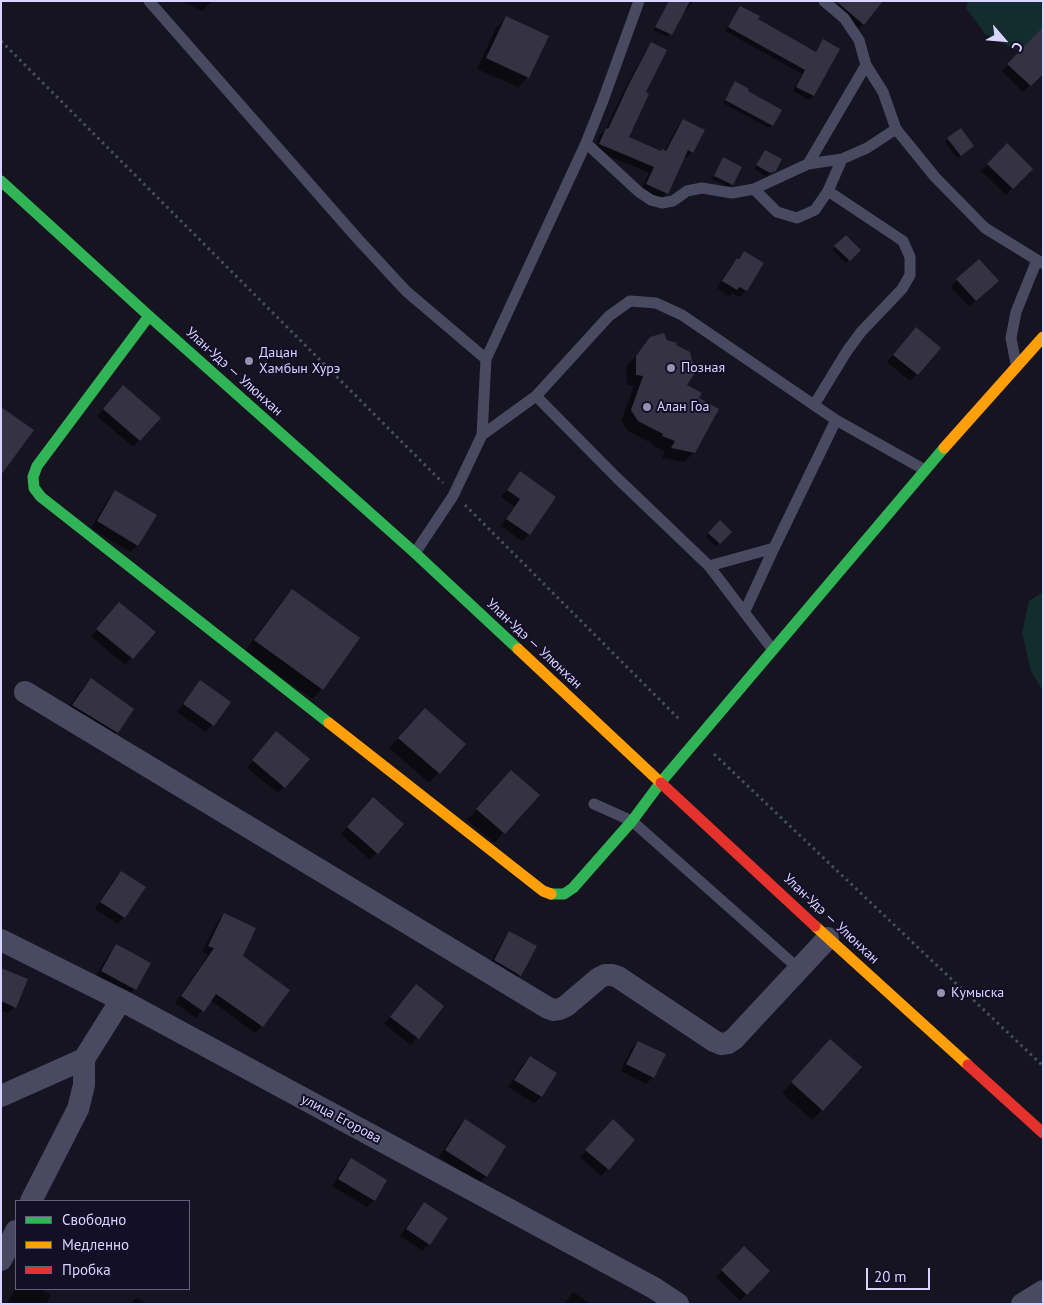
<!DOCTYPE html>
<html>
<head>
<meta charset="utf-8">
<style>
	body { margin:0 }
	#map { position:relative; width:1044px; height:1305px; overflow:hidden; background:#161421; font-family:"PT Sans",sans-serif }
	canvas { display:block }
	.frame { position:absolute; inset:0; border:2px solid #d9d4ff; pointer-events:none }
	.legend { position:absolute; left:15px; top:1200px; width:175px; height:90px; box-sizing:border-box; background:#130f26; border:1px solid #625e7d; margin:0; padding:6px 9px; list-style:none; font-size:15px; color:#d9d4ff }
	.legend li { display:flex; align-items:center; gap:10px; height:25px }
	.legend b { width:25px; border:1px solid #625e7d }
	.north { position:absolute; left:979px; top:15px; width:50px; height:50px; -webkit-text-stroke:4px #130f26; paint-order:stroke; rotate:117deg; font-size:14px; font-weight:700; line-height:20px; text-align:center; color:#d9d4ff }
	.north::after { content:''; display:block; margin:auto; width:18px; height:22px; background:#d9d4ff; clip-path:polygon(50% 0,100% 100%,50% 72%,0 100%) }
	.scale { position:absolute; left:866px; top:1268px; width:64px; height:22px; box-sizing:border-box; border:2px solid #d9d4ff; border-top:0; padding-left:6px; font-size:15px; line-height:18px; white-space:nowrap; color:#d9d4ff; -webkit-text-stroke:4px #130f26; paint-order:stroke }
</style>
</head>
<body>
<div id="map">
<canvas width="1044" height="1305"></canvas>
<div class="frame"></div>
<ul class="legend">
<li><b style="height:6px;background:#30b455"></b>Свободно</li>
<li><b style="height:6px;background:#ff9f0a"></b>Медленно</li>
<li><b style="height:6px;background:#e5322d"></b>Пробка</li>
</ul>
<div class="north">С</div>
<div class="scale">20 m</div>
</div>
<script>
const g = document.querySelector('canvas').getContext('2d');
g.lineJoin = 'round';
function fill(path, color) { g.fillStyle = color; g.fill(path, 'evenodd'); }
const poly = rows => new Path2D(rows.map(r => 'M' + r).join(''));
function stroke(path, color, width, dash) { g.strokeStyle = color; g.lineWidth = width; g.lineCap = dash ? 'butt' : 'round'; g.setLineDash(dash || []); g.stroke(path); }
function write(font, color, halo, rows, align = 'center') {
  g.font = font + ' "PT Sans",sans-serif'; g.lineWidth = 4; g.setLineDash([]); g.textBaseline = 'middle'; g.strokeStyle = halo; g.fillStyle = color; for (const [text, x, y, turn = 0] of rows) {
    g.save(); g.translate(x, y); g.rotate((+turn || 0) * Math.PI / 180); g.textAlign = isNaN(turn) ? turn : align; if (halo) g.strokeText(text, 0, 0); g.fillText(text, 0, 0); g.restore();
  }
}
fill(poly([
	[968,1,1043,1,1043,71,1037,60,985,34,966,8],
	[1043,592,1043,691,1031,671,1022,633,1029,601]
]), '#132c2d');
fill(poly([
	[181,1,212,1,202,11],
	[672,1,693,1,686,11,671,3],
	[841,1,863,24,857,30,833,11],
	[741,7,757,20,815,52,823,41,838,49,813,96,809,100,793,91,802,74,725,31],
	[665,10,679,18,668,37,653,30],
	[506,17,528,77,518,87,477,69,496,28],
	[1039,33,1043,72,1023,92,1002,71],
	[652,44,644,93,627,138,661,152,664,151,678,126,684,120,692,152,686,158,684,157,667,193,661,199,641,190,649,173,594,150,600,135,606,129,623,92,646,50],
	[735,83,746,92,772,125,769,128,723,103],
	[948,139,970,148,957,158,945,142],
	[1007,145,1031,169,1006,195,981,171],
	[765,151,775,170,766,176,754,169],
	[723,158,741,167,729,187,712,179],
	[846,236,859,250,846,263,832,250],
	[744,252,762,264,746,291,740,297,732,293,729,296,717,288,731,266],
	[957,280,991,287,969,307,951,287],
	[909,336,939,348,910,381,887,362],
	[651,338,685,386,694,452,684,462,662,458,665,451,653,446,653,444,628,431,621,421,634,386,627,385,626,367],
	[117,393,159,418,133,447,97,416],
	[520,473,529,534,522,541,501,526,514,506,501,497],
	[115,492,155,516,137,546,130,552,91,528,109,498],
	[720,522,730,532,716,546,706,536],
	[292,591,322,689,312,699,245,651,282,601],
	[113,610,154,632,125,665,91,636],
	[91,680,117,732,107,742,63,715,81,690],
	[200,682,229,702,206,732,177,712],
	[415,720,464,744,429,783,389,748],
	[270,739,284,787,278,793,247,768],
	[511,771,538,795,494,843,467,820],
	[366,805,402,824,370,860,341,834],
	[121,873,124,917,118,924,95,909,114,879],
	[224,915,241,956,262,1026,255,1033,210,1000,196,1018,175,1003,208,955,202,952,218,921],
	[510,933,520,975,513,982,488,967,503,940],
	[116,946,149,964,135,989,128,996,95,978,110,952],
	[1,969,15,1007,8,1013,1,1010],
	[416,986,442,1006,411,1045,384,1024],
	[638,1043,653,1077,646,1084,621,1071,631,1049],
	[820,1050,822,1110,812,1120,782,1093],
	[530,1057,555,1073,541,1097,534,1103,508,1087,523,1064],
	[465,1121,486,1176,479,1183,439,1157,458,1127],
	[606,1128,634,1140,601,1176,580,1157],
	[351,1160,374,1200,367,1207,332,1186,344,1166],
	[424,1203,446,1218,429,1244,422,1251,400,1236,418,1210],
	[744,1248,769,1271,740,1301,716,1277],
	[16,1287,16,1289,40,1289,51,1295,46,1304,7,1304],
	[573,1292,591,1304,564,1304],
	[136,1298,148,1304,130,1304]
]), '#0007');
fill(poly([
	[669,1,690,1,672,35,655,27],
	[836,1,883,1,864,25],
	[740,6,760,16,758,19,816,52,823,39,840,49,814,96,796,87,805,70,728,27],
	[506,16,549,36,529,78,486,58],
	[1043,27,1043,74,1031,86,1007,64],
	[651,42,667,50,646,92,649,94,629,137,661,151,662,149,666,151,683,119,705,130,693,153,688,150,668,194,646,184,654,167,599,144,606,128,608,129,629,84],
	[735,81,749,89,748,91,782,110,773,126,725,100],
	[961,128,974,146,961,156,947,138],
	[1007,143,1033,169,1013,189,987,164],
	[765,150,782,159,776,171,770,173,756,165],
	[723,157,742,167,733,185,714,176],
	[846,235,861,250,850,261,834,246],
	[744,251,764,263,747,291,739,287,737,290,722,281,737,258,739,259],
	[979,259,999,281,976,301,956,279],
	[916,327,941,348,918,375,893,355],
	[664,333,667,340,677,343,676,345,690,352,695,373,687,385,702,393,699,398,719,409,695,453,671,448,675,441,662,436,663,434,638,421,631,410,643,376,636,375,636,356,650,337],
	[123,385,161,418,140,441,103,409],
	[1,407,34,430,1,475],
	[520,471,556,497,530,535,506,519,520,499,507,490],
	[115,490,157,515,138,546,97,521],
	[720,520,732,532,720,544,708,533],
	[292,589,360,638,323,690,254,640],
	[119,602,156,632,133,659,96,629],
	[91,678,134,709,118,733,72,705],
	[200,680,231,702,214,726,183,704],
	[425,708,466,744,440,774,398,738],
	[276,731,310,759,285,788,252,760],
	[511,770,540,795,505,834,476,809],
	[373,797,404,824,378,854,347,827],
	[121,871,146,887,125,918,100,902],
	[224,913,256,928,243,956,290,990,263,1027,216,994,204,1012,181,996,214,948,208,946],
	[509,931,537,946,521,976,494,960],
	[116,944,151,963,136,990,101,971],
	[1,968,28,979,16,1008,1,1001],
	[416,984,444,1006,419,1039,390,1017],
	[830,1039,862,1067,823,1111,791,1082],
	[638,1041,666,1054,654,1078,626,1064],
	[530,1056,557,1073,542,1097,514,1080],
	[465,1119,506,1146,487,1177,445,1150],
	[613,1119,635,1140,609,1170,585,1150],
	[351,1158,387,1180,375,1201,338,1179],
	[424,1202,448,1218,430,1245,406,1229],
	[744,1246,770,1271,747,1295,721,1270]
]), '#343243');
stroke(poly([
	[1,41,443,483],
	[465,505,681,721],
	[714,754,1043,1066]
]), '#44505f', 3, [2.5, 4]);
stroke(poly([
	[149,1,357,238,406,291,486,359],
	[824,1,844,18,859,40,866,65,883,92,896,129,935,177,985,228,1037,260],
	[586,143,639,192,651,200,662,203,673,201,687,191,702,188,732,193,754,189,808,164,842,159,867,148,896,129],
	[808,164,866,65],
	[754,189,777,212,797,218,815,210,828,191,842,159],
	[1016,364,1011,338,1016,312,1037,260,1042,263],
	[536,396,617,478,709,566,774,548,836,420,925,470],
	[814,405,847,351,861,332,902,289,910,275,910,257,903,241,828,191],
	[482,435,486,359,586,143,602,103,639,1],
	[415,553,453,496,482,435,536,396,609,316,630,301,656,303,682,315,836,420],
	[709,566,773,650],
	[745,611,774,548],
	[594,804,632,821,799,969]
]), '#4a4962', 11);
stroke(poly([
	[25,692,548,1008,554,1010,560,1009,566,1006,599,978,605,975,612,975,618,977,714,1041,721,1044,728,1043,734,1039,828,938],
	[1,940,121,1000,654,1288,678,1304],
	[1,1096,84,1059,121,1000],
	[31,1201,78,1109,84,1085,84,1059],
	[1,1260,16,1231],
	[1022,1304,1043,1291]
]), '#4a4962', 22);
stroke(poly([
	[1,181,149,316,415,553,518,649],
	[149,316,37,466,33,477,34,488,41,497,329,723],
	[551,894,564,894,573,888,632,821,661,782,944,448]
]), '#30b455', 11);
stroke(poly([
	[944,448,1043,337],
	[518,649,661,783],
	[329,723,543,891,551,894],
	[815,926,968,1065]
]), '#ff9f0a', 11);
stroke(poly([
	[661,783,815,926],
	[968,1065,1043,1133]
]), '#e5322d', 11);
for (const [x, y, r, color] of [
	[249,361,5,"#9591b1"],
	[671,368,5,"#9591b1"],
	[647,407,5,"#9591b1"],
	[941,993,5,"#9591b1"]
]) { const dot = new Path2D(); dot.arc(x, y, r, 0, 2 * Math.PI); g.fillStyle = color; g.fill(dot); stroke(dot, '#130f26', 2); }
write('14px', '#d9d4ff', '#130f26', [
	["Дацан",259,353],
	["Хамбын Хурэ",259,369],
	["Позная",681,368],
	["Алан Гоа",657,407],
	["Кумыска",951,993]
], 'left');
write('14px', '#d9d4ff', '#130f26', [
	["Улан-Удэ — Улюнхан",234,372,42],
	["Улан-Удэ — Улюнхан",534,644,43],
	["Улан-Удэ — Улюнхан",831,919,43],
	["улица Егорова",341,1119,28]
]);
</script>
</body>
</html>
